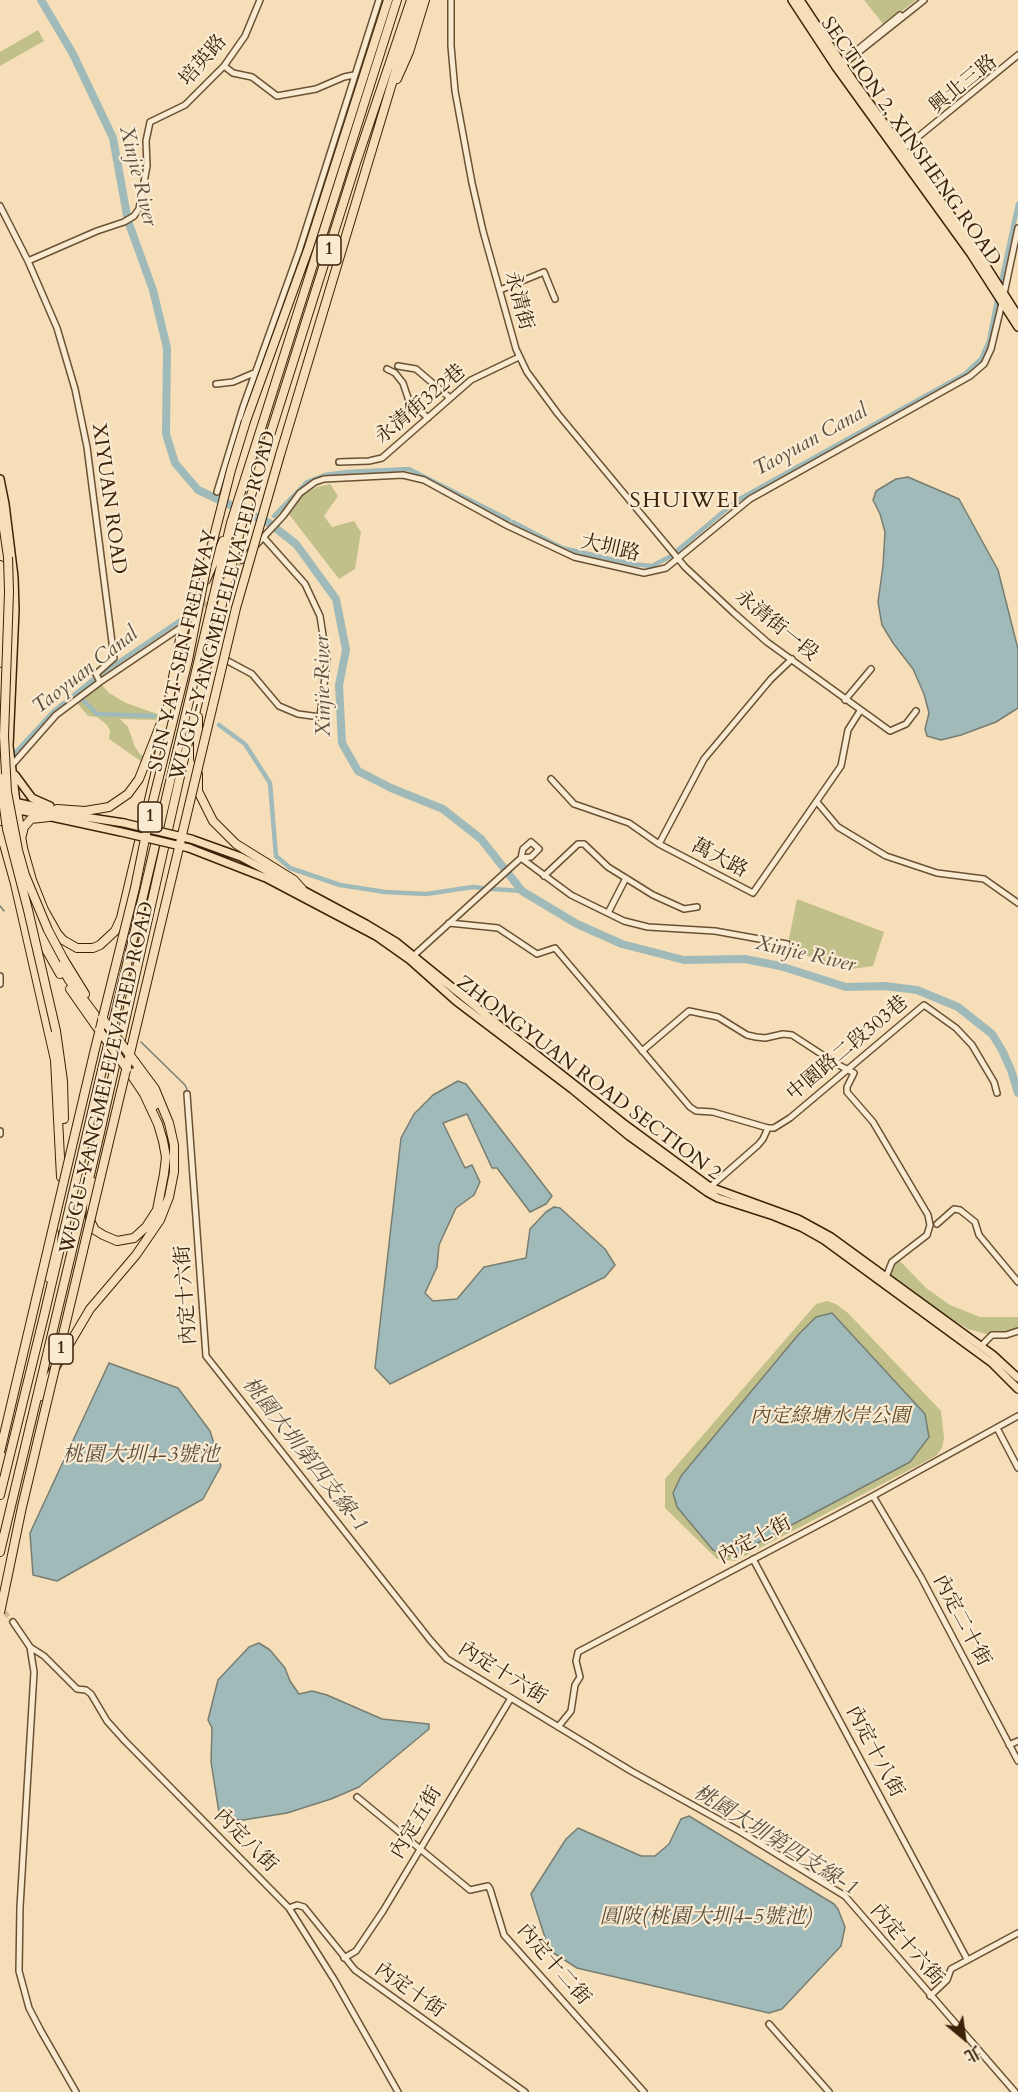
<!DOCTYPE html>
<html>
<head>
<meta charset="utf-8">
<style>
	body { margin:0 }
	#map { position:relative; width:1018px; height:2092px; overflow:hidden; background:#f6dfb8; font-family:Cardo,"Noto Serif TC",serif }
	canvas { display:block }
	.north { position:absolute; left:934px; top:2008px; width:60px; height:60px; -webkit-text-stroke:4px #f9ead1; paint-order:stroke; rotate:151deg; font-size:16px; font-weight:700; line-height:24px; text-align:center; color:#3c2208 }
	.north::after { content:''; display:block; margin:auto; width:21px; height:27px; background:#3c2208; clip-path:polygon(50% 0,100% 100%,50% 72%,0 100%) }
</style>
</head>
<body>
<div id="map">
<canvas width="1018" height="2092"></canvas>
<div class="north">北</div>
</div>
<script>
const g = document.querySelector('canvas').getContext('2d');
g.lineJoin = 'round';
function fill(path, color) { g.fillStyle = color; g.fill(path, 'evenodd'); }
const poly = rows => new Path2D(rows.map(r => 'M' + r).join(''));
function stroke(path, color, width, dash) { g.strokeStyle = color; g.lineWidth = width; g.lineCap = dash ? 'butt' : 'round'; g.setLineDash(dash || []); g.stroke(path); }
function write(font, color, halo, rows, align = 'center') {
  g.font = font + ' Cardo,"Noto Serif TC",serif'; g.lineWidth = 4.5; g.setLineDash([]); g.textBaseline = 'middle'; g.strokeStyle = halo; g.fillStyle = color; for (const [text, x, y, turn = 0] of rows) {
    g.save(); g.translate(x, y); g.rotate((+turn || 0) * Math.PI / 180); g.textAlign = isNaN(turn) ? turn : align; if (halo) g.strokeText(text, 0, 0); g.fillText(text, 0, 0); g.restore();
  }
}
fill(poly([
	[864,0,916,0,884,25],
	[38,30,44,41,0,66,0,52],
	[330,484,338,496,324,516,332,527,354,521,361,532,355,569,339,579,288,513,304,494,317,487],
	[102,685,109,693,126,703,160,715,159,720,120,719,128,727,135,747,140,754,144,756,142,762,109,739,110,731,107,725,97,717,88,716,77,703],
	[797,899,884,932,873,966,845,970,787,948],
	[899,1260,926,1288,950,1305,980,1317,1018,1317,1018,1335,1004,1339,968,1329,946,1316,889,1276,891,1267],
	[827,1301,836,1304,848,1313,941,1411,944,1438,942,1448,936,1456,735,1561,717,1559,665,1508,665,1479,816,1304]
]), '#c1c08b');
const water = poly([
	[908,477,959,499,998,570,1018,649,1018,708,996,722,961,735,941,740,927,736,925,729,929,713,924,694,913,669,893,643,882,625,878,602,883,566,885,532,880,514,873,500,876,491,896,479,908,477],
	[458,1081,466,1084,552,1196,546,1204,530,1212,497,1168,492,1168,467,1114,443,1123,465,1168,472,1165,480,1182,474,1195,456,1208,439,1245,437,1267,425,1293,433,1301,457,1299,484,1267,526,1258,530,1229,546,1212,554,1207,560,1208,605,1249,615,1265,605,1277,390,1384,375,1368,401,1138,414,1114,433,1095,458,1081],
	[832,1313,925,1414,929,1437,910,1462,737,1554,727,1556,713,1550,677,1507,673,1493,681,1476,798,1335,816,1317,832,1313],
	[109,1363,178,1388,210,1431,221,1466,203,1499,57,1581,33,1575,30,1533,109,1363],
	[259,1643,270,1650,285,1668,290,1681,299,1694,312,1691,327,1695,382,1719,429,1724,429,1729,359,1787,331,1799,287,1813,243,1820,220,1819,211,1762,212,1728,208,1720,218,1680,249,1647,259,1643],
	[689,1816,834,1904,838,1909,845,1927,841,1946,782,2009,769,2013,577,1968,549,1950,531,1894,566,1839,578,1828,641,1856,655,1856,669,1844,681,1819,689,1816]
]);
fill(water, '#a0bab9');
stroke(water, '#787d72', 1.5);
stroke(poly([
	[0,906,4,911],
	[141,1042,185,1085,189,1094]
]), '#787d72', 1.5);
stroke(poly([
	[1000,287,1018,204],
	[274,516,307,482,325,475,347,472,409,469,509,520],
	[513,522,562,548,632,564,652,566,671,556,736,501,965,374,981,359,989,341,998,295],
	[78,695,97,714,154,716],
	[219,725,245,744,270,783,276,856,290,868,340,885,385,892,426,894,473,887,483,888],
	[14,754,53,712,95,678,182,619],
	[492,889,522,891]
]), '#a0bab9', 4.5);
stroke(poly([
	[41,0,73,54,113,138,128,221,153,290,167,348,166,434,175,463,198,490,269,523,296,544,336,599,346,650,339,685,342,743,358,771,391,788,443,809,481,839,522,891,577,924,622,944,684,960,745,959,780,966,846,987,885,986,917,990,958,1007,992,1034,1002,1050,1011,1070,1018,1093]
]), '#a0bab9', 8);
stroke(poly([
	[199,612,242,560],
	[0,1607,13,1622]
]), '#d1b995', 5, [5, 2.5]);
const minor = poly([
	[451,0,451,46,455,91,472,183,483,231,516,349,527,372,558,414,685,567,734,613,767,642,890,731,906,724,916,711],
	[840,64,900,15],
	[224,66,233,73,252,77,277,96,316,89,344,77,354,75],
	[841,66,924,0],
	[902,150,1018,55],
	[0,206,28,261,57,328,75,389,87,447,114,658,96,674,100,682],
	[28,261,97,231,124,222,134,216,139,209,147,166,146,141,150,122,185,105,224,66,245,36,260,0],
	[500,290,544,272,555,299],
	[1004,294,1018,228],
	[398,366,416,369,450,398],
	[387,369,395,373,403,383,409,401,428,418],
	[216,384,233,382,254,373],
	[339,462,369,461,382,458,471,380,519,357],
	[217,492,243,407,299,251,379,0],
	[242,560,283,516,300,493,315,482,324,479,403,475,424,480,508,526,574,557,644,573,666,568,750,499,970,376,984,364,991,349,1002,303],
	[224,659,252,674,279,706,298,714,320,717,327,661,320,616,305,584,264,538],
	[845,700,871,669],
	[12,765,56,715,100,682,183,626],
	[551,779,574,804,629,823,659,844,753,893,841,766,848,730,860,711],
	[817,802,838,827,886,856,937,873,984,879,1018,903],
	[531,842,539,849,531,857,521,858,523,849,531,842],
	[659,844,704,759,771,679,792,659],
	[521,858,571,895,624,921,648,927,715,931,787,944],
	[544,876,578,844,584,844,608,867,653,895,684,909,697,907],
	[608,913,626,878],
	[449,923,498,928,537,954,555,948,690,1107,696,1111,713,1112,768,1128],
	[411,958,521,858],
	[0,976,0,984],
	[642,1051,689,1011,718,1017,747,1035,756,1037,765,1038,783,1034,792,1035,835,1063,854,1073,847,1087,847,1092,873,1122,928,1215,930,1225,927,1235,892,1262,886,1277],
	[187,1094,206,1356,431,1641,447,1659,631,1771,741,1832,845,1896,1015,2092],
	[768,1128,774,1128,790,1118,924,1005,956,1028,972,1045,994,1082,997,1093],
	[0,1131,0,1134],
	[709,1188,758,1145,763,1139,768,1128],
	[937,1224,954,1209,960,1210,975,1222,979,1235,1018,1282],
	[981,1346,992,1335,1006,1335,1018,1331],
	[997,1428,1018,1468],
	[873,1496,921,1577,1018,1761],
	[753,1559,967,1959],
	[13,1622,30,1647,34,1672,20,1907,19,1971,29,2008,41,2031,76,2092],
	[30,1647,44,1656,77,1689,86,1690,91,1694,107,1721,125,1741,289,1908,335,1981,398,2092],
	[558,1727,571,1711,575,1685,580,1677,576,1661,578,1652,873,1496,1018,1416],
	[1009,1745,1018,1741],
	[357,1797,470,1890,488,1886,490,1889,504,1935,644,2092],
	[289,1908,297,1905,304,1907,355,1970,525,2092],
	[344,1958,356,1951,383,1911,511,1698],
	[930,1996,947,1980,951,1969,1018,1933],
	[769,2024,829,2092]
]);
const major = poly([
	[792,0,836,67,971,254,1018,327],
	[800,0,852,79,972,244,1018,316],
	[0,479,5,504,14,577,15,610,9,746,17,810],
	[0,752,2,772],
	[15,775,32,798,50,806],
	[14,802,78,816,124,823],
	[0,806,121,832],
	[191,839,241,857,366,924,396,942,486,1015,623,1123,710,1187,798,1219,831,1237,993,1355,1018,1378],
	[189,848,266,878,376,936,410,960,456,1001,572,1089,629,1136,707,1192,718,1198,774,1216,801,1227,824,1240,992,1363,1018,1389]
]);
const highway = poly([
	[397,79,409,52,425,0],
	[246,421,309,247,388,0],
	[280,455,417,0],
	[0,502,8,557],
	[0,565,0,663],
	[206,580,223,541],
	[198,717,198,759],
	[198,774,198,791,213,821,236,844,294,880,302,889],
	[57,809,85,811,109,807,128,794,139,779,163,718],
	[17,810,23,848,32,880,44,910,57,933,63,940,77,948,93,948,100,945,115,931,121,918,157,766,180,639,199,596],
	[0,830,15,884,55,1060,61,1177],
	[22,835,24,827,31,819,49,817],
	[24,880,40,927,51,950,69,980,101,1023],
	[35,930,60,974],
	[64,960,85,994],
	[70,989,98,1029],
	[56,1031,63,1081,64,1119],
	[136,1071,147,1087,155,1105],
	[93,1182,90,1221,95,1230,103,1235,117,1241,134,1238,146,1227,157,1210,164,1174,166,1157,163,1141,158,1124,144,1094,128,1070],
	[49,1278,54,1233],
	[41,1396,51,1375,90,1309,136,1255,160,1220,169,1197,174,1172,174,1145,169,1123,155,1089,135,1062],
	[0,1495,44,1316,231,523,397,0],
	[0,1552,99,1137,183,763,241,527,356,163,411,0]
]);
stroke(minor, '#6a5134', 8);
stroke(major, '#3c2208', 10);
stroke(highway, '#3c2208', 10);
stroke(minor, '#f9ead1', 5);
stroke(major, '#f6dfb8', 7);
stroke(highway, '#f6dfb8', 8);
const majorBridge = poly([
	[124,823,191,839],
	[121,832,189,848]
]);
const highwayBridge = poly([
	[8,557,9,592,4,736,7,792,18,850,25,875,48,930,64,960],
	[0,778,7,829,28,910,56,1031],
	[102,1018,135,1062],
	[99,1030,127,1069],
	[0,1452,95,1049,135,888,151,809,188,660,207,564,231,470,246,421],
	[0,1613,22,1507,236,608,280,455]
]);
stroke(majorBridge, '#3c2208', 10, []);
stroke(highwayBridge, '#3c2208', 10, []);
stroke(majorBridge, '#f6dfb8', 7);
stroke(highwayBridge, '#f6dfb8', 8);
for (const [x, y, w] of [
	[329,250,24],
	[150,817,24],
	[61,1349,24]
]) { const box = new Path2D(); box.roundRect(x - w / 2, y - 15, w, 30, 4.5); g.fillStyle = '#f9ead1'; g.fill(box); stroke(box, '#3c2208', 1.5); }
write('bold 18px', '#3c2208', null, [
	["1",329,250],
	["1",150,817],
	["1",61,1349]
]);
write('20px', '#3c2208', '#f9ead1', [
	["培英路",204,61,-49],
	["興北三路",964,85,-39],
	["SECTION 2, XINSHENG ROAD",910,142,55],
	["永清街",518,301,75],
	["永清街322巷",421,405,-40],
	["XIYUAN ROAD",108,499,82],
	["大圳路",610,549,13],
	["WUGU-YANGMEI ELEVATED ROAD",224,606,-75],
	["永清街一段",776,626,39],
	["SUN YAT-SEN FREEWAY",184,651,-77],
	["萬大路",719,859,28],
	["中園路二段303巷",848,1049,-40],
	["WUGU-YANGMEI ELEVATED ROAD",108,1078,-77],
	["ZHONGYUAN ROAD SECTION 2",588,1079,37],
	["內定十六街",187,1295,-94],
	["內定七街",755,1541,-28],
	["內定二十街",961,1621,62],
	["內定十六街",502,1674,32],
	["內定十八街",874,1752,62],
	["內定五街",417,1823,-59],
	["內定八街",245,1841,45],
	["內定十六街",906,1945,49],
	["內定十二街",553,1965,49],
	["內定十街",409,1991,35]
]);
write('italic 20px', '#5d4a29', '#f9ead1', [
	["內定綠塘水岸公園",830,1417]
]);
write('italic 21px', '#5a503d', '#f9ead1', [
	["Xinjie River",137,176,76],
	["Taoyuan Canal",811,441,-29],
	["Taoyuan Canal",86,671,-38],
	["Xinjie River",324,686,-91],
	["Xinjie River",805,955,13],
	["桃園大圳第四支線-1",304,1455,52],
	["桃園大圳4-3號池",141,1456],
	["桃園大圳第四支線-1",775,1841,32],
	["圓陂(桃園大圳4-5號池)",706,1918]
]);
g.letterSpacing = '1.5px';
write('22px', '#3c2208', '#f9ead1', [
	["SHUIWEI",685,502]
]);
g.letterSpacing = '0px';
</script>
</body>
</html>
